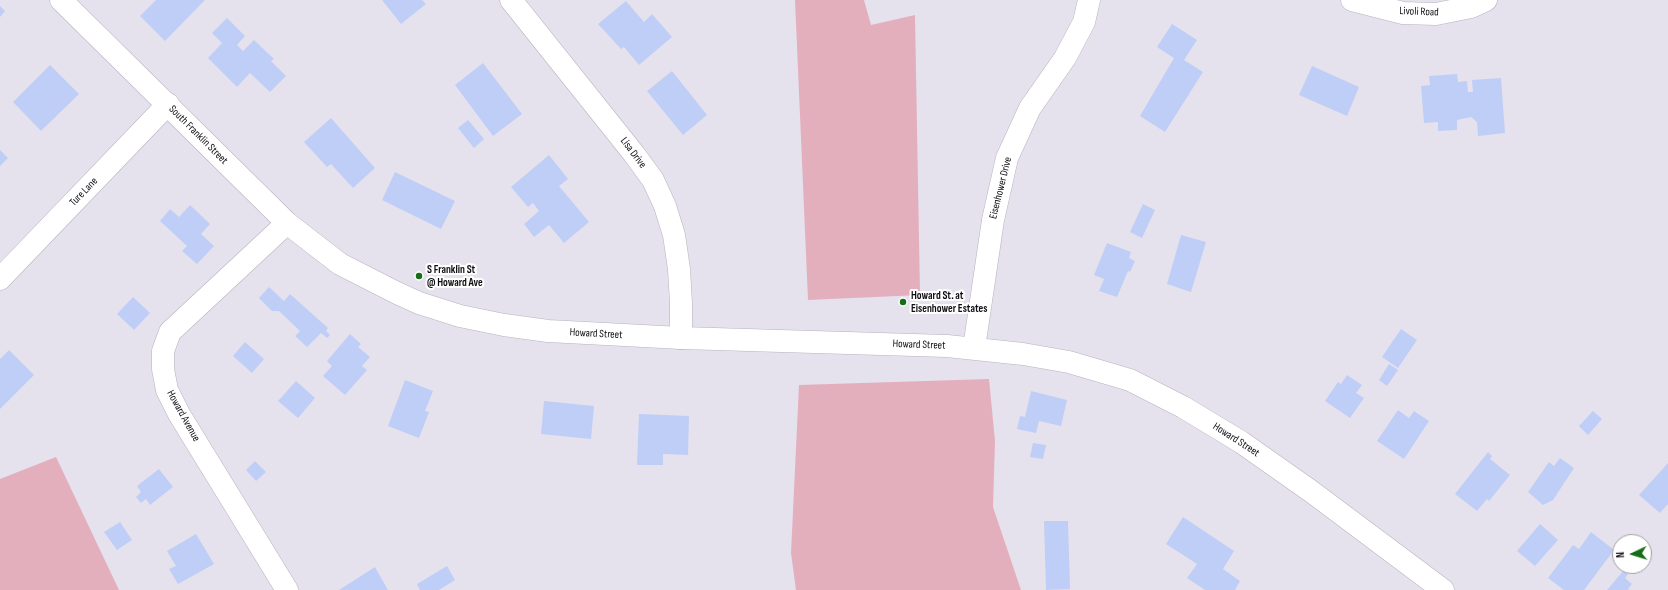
<!DOCTYPE html>
<html>
<head>
<meta charset="utf-8">
<style>
	body { margin:0 }
	#map { position:relative; width:1668px; height:590px; overflow:hidden; background:#e5e2ee; font-family:"Sofia Sans Condensed",sans-serif }
	canvas { display:block }
	.north { position:absolute; left:1612px; top:534px; width:40px; height:40px; box-sizing:border-box; background:#fff; border:1px solid #9f9fa0; border-radius:50%; rotate:266deg; font-size:11px; font-weight:700; line-height:16px; text-align:center; color:#0f0e12 }
	.north::after { content:''; display:block; margin:auto; width:14px; height:18px; background:#166d17; clip-path:polygon(50% 0,100% 100%,50% 72%,0 100%) }
</style>
</head>
<body>
<div id="map">
<canvas width="1668" height="590"></canvas>
<div class="north">N</div>
</div>
<script>
const g = document.querySelector('canvas').getContext('2d');
g.lineJoin = 'round';
function fill(path, color) { g.fillStyle = color; g.fill(path, 'evenodd'); }
const poly = rows => new Path2D(rows.map(r => 'M' + r).join(''));
function stroke(path, color, width, dash) { g.strokeStyle = color; g.lineWidth = width; g.lineCap = dash ? 'butt' : 'round'; g.setLineDash(dash || []); g.stroke(path); }
function write(font, color, halo, rows, align = 'center') {
  g.font = font + ' "Sofia Sans Condensed",sans-serif'; g.lineWidth = 4; g.setLineDash([]); g.textBaseline = 'middle'; g.strokeStyle = halo; g.fillStyle = color; for (const [text, x, y, turn = 0] of rows) {
    g.save(); g.translate(x, y); g.rotate((+turn || 0) * Math.PI / 180); g.textAlign = isNaN(turn) ? turn : align; if (halo) g.strokeText(text, 0, 0); g.fillText(text, 0, 0); g.restore();
  }
}
fill(poly([
	[795,0,864,0,871,25,915,15,920,295,808,300],
	[989,379,995,441,993,507,1021,590,796,590,791,553,799,385],
	[56,457,119,590,0,590,0,479]
]), '#e3afbc');
fill(poly([
	[156,0,205,0,165,41,140,16],
	[382,0,422,0,426,4,401,24],
	[626,1,644,22,652,14,672,37,639,65,624,47,621,49,598,24],
	[0,6,5,11,0,17],
	[227,18,245,36,237,45,243,51,254,40,274,59,271,61,286,76,270,92,250,73,237,87,208,58,222,43,212,33],
	[1172,24,1197,40,1184,60,1203,72,1165,132,1140,116,1174,58,1157,47],
	[483,63,522,114,493,136,455,85],
	[50,65,79,94,41,131,13,102],
	[1312,66,1359,87,1347,116,1299,95],
	[672,71,707,115,683,135,647,91],
	[1457,74,1458,82,1467,81,1468,92,1473,92,1472,80,1501,78,1505,133,1478,136,1477,122,1471,117,1457,120,1457,130,1438,131,1438,122,1424,123,1421,86,1430,85,1429,76],
	[331,118,375,168,353,188,331,164,327,167,304,142],
	[468,120,484,139,474,148,458,128],
	[0,150,8,158,0,166],
	[549,155,568,179,559,186,589,222,564,243,549,225,534,237,524,224,539,211,533,203,528,207,511,187],
	[395,172,455,201,441,229,382,200],
	[1143,204,1155,210,1142,238,1130,232],
	[190,205,210,224,201,234,214,246,197,264,182,251,187,246,160,221,170,209,179,217],
	[1181,235,1206,242,1191,292,1167,284],
	[1107,243,1131,252,1129,258,1135,261,1130,272,1128,271,1117,297,1099,291,1104,279,1094,275],
	[269,287,284,301,290,294,328,328,326,331,330,335,327,338,321,333,307,347,295,336,300,331,279,311,272,311,259,298],
	[133,297,150,313,134,330,117,314],
	[1401,329,1417,340,1398,368,1382,357],
	[350,334,361,344,358,347,370,357,362,366,367,370,345,395,323,376,332,366,327,361],
	[245,342,264,359,252,373,233,356],
	[9,350,34,375,0,409,0,359],
	[1389,364,1398,370,1387,386,1379,380],
	[1347,375,1362,385,1356,393,1364,398,1350,418,1325,401,1338,382,1341,384],
	[405,380,433,391,425,411,429,412,419,438,388,426],
	[296,381,315,398,298,418,278,401],
	[1031,391,1067,400,1061,426,1039,421,1036,433,1017,429,1020,416,1025,417],
	[544,401,594,406,591,439,541,434],
	[1398,410,1409,418,1414,411,1429,421,1404,459,1377,441],
	[1593,411,1602,419,1588,435,1579,426],
	[639,414,689,416,688,455,663,454,663,465,637,465],
	[1033,443,1046,445,1043,459,1030,457],
	[1488,452,1492,456,1490,459,1510,475,1489,501,1487,499,1477,511,1455,494],
	[1560,458,1574,468,1553,500,1543,505,1528,492,1549,462,1554,466],
	[255,461,266,472,256,481,246,470],
	[1668,463,1668,504,1660,513,1639,495],
	[159,469,173,487,150,505,146,499,141,503,136,497,141,492,137,486],
	[1183,517,1234,551,1223,569,1240,581,1235,590,1205,590,1187,578,1197,564,1166,544],
	[1044,521,1068,521,1070,589,1046,590],
	[120,522,132,540,117,550,104,532],
	[1540,524,1558,540,1535,566,1517,551],
	[1591,532,1614,550,1584,590,1564,590,1548,578,1573,545,1579,549],
	[196,534,214,564,178,584,169,569,176,566,167,551],
	[447,566,455,580,439,590,420,590,417,584],
	[375,567,388,590,339,590],
	[1624,570,1628,574,1625,578,1632,584,1628,589,1630,590,1607,590]
]), '#bfcef6');
const street = poly([
	[511,0,634,154,653,180,665,206,674,235,679,269,681,303,681,338],
	[1352,0,1403,13,1436,14,1471,7,1486,0],
	[0,279,168,104],
	[974,348,993,220,1007,158,1030,108,1065,58,1084,22,1089,0],
	[287,590,179,414,167,390,163,369,163,351,170,332,287,223]
]);
const secondary = poly([
	[61,0,287,223,340,264,397,293,419,303,460,316,504,325,548,331,681,338,947,346,1023,354,1069,362,1130,380,1183,407,1241,442,1312,492,1443,590]
]);
stroke(street, '#b6b2be', 23);
stroke(secondary, '#b6b2be', 23);
stroke(street, '#fff', 22);
stroke(secondary, '#fff', 22);
for (const [x, y, r, color] of [
	[419,276,4,"#166d17"],
	[903,302,4,"#166d17"]
]) { const dot = new Path2D(); dot.arc(x, y, r, 0, 2 * Math.PI); g.fillStyle = color; g.fill(dot); stroke(dot, '#fff', 1.5); }
write('11px', '#0f0e12', '#fff', [
	["Livoli Road",1419,12,2],
	["South Franklin Street",198,135,45],
	["Lisa Drive",633,153,53],
	["Eisenhower Drive",1001,188,-76],
	["Ture Lane",84,192,-46],
	["Howard Street",596,334,3],
	["Howard Street",919,345,2],
	["Howard Avenue",183,416,61],
	["Howard Street",1236,440,33]
]);
write('bold 11px', '#0f0e12', '#fff', [
	["S Franklin St",427,270],
	["@ Howard Ave",427,283],
	["Howard St. at",911,296],
	["Eisenhower Estates",911,309]
], 'left');
</script>
</body>
</html>
